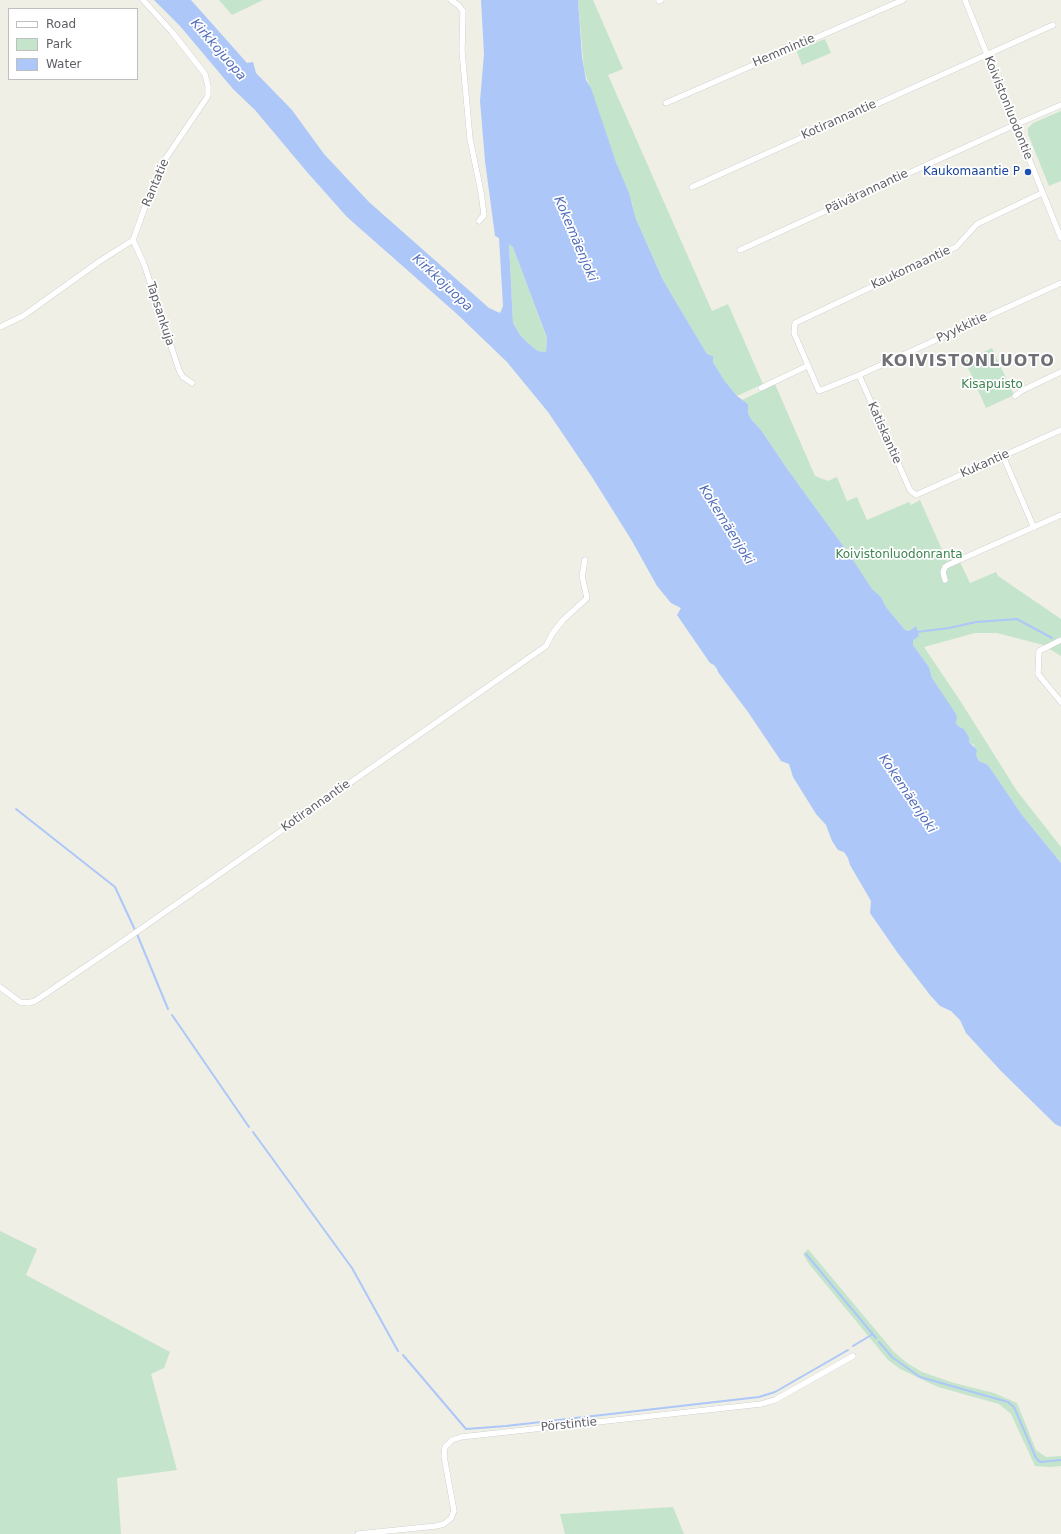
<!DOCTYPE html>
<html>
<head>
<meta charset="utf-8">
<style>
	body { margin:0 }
	#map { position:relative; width:1061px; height:1534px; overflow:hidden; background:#efefe6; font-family:"DejaVu Sans",sans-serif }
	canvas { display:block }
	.legend { position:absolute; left:8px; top:8px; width:130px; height:72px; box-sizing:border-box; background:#fff; border:1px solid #bfbfc1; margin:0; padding:5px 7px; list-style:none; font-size:12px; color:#5e5f65 }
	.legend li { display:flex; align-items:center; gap:8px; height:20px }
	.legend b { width:20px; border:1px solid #bfbfc1 }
</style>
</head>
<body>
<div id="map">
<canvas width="1061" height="1534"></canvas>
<ul class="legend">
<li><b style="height:5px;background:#fff"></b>Road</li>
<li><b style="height:11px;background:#c5e4cc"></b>Park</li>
<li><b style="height:11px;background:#adc7f8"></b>Water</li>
</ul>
</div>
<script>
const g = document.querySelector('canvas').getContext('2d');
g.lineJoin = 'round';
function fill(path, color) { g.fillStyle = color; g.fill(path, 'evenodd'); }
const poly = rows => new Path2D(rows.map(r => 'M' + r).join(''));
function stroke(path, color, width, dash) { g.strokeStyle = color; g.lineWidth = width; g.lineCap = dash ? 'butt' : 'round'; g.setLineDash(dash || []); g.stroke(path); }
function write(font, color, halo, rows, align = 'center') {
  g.font = font + ' "DejaVu Sans",sans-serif'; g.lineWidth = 3.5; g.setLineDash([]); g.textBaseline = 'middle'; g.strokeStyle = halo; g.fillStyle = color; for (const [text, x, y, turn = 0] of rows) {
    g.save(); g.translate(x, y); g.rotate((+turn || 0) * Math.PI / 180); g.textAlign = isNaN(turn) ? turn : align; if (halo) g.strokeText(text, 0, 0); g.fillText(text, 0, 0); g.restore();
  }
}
fill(poly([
	[219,0,263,0,232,15],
	[578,0,593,0,623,69,608,75,712,311,728,304,763,384,737,396,724,380,713,362,713,356,707,354,673,297,662,278,636,219,632,203,616,162,584,70],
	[825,39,831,53,802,65,796,50],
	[1061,111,1061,181,1049,186,1028,134,1028,128,1033,123],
	[509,244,513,246,547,339,546,352,538,351,529,344,520,335,513,323],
	[992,348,1014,395,986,408,965,361],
	[775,384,815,476,828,481,837,477,847,501,857,497,867,520,909,502,911,505,920,500,947,561,957,556,970,583,996,572,998,576,1061,619,1061,656,1043,645,997,633,975,633,924,647,961,702,1017,791,1061,847,1061,863,1022,815,988,765,980,762,976,755,974,745,969,742,969,737,964,729,958,726,956,723,957,719,932,678,929,667,913,645,913,640,914,638,916,626,909,631,905,630,886,607,881,597,872,589,861,575,847,551,788,470,761,430,751,419,748,413,748,404,742,400],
	[0,1231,37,1249,26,1275,170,1352,164,1368,151,1374,177,1470,117,1478,121,1534,0,1534],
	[808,1249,894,1352,907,1363,922,1372,954,1383,994,1393,1017,1403,1036,1450,1046,1457,1061,1456,1061,1466,1050,1467,1035,1466,1011,1414,999,1404,938,1387,900,1369,888,1360,809,1264,803,1254],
	[673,1507,684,1534,565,1534,560,1514]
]), '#c5e4cc');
fill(poly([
	[154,0,191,0,247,63,253,62,256,73,292,110,324,154,369,202,489,308,500,313,503,306,499,238,495,236,485,161,480,101,484,54,481,0,578,0,582,57,586,80,591,88,616,162,629,193,636,219,662,278,673,297,707,354,713,356,713,362,724,380,737,396,748,404,748,413,751,419,761,430,788,470,847,551,872,589,881,597,886,607,905,630,909,631,916,626,919,636,913,640,913,645,929,667,932,678,956,714,957,719,956,723,958,726,964,729,969,737,969,742,977,750,976,755,979,761,988,765,1022,815,1061,863,1061,1127,1055,1124,1001,1071,966,1033,960,1020,951,1011,940,1006,930,995,897,952,870,913,871,901,850,865,848,858,844,852,838,850,832,841,826,825,816,814,793,777,789,764,781,761,748,712,718,672,717,669,714,665,710,663,677,615,681,608,671,603,657,586,632,541,592,477,548,412,507,362,457,314,347,217,307,172,255,110,233,89,180,26],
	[509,244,513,247,547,338,546,352,538,351,529,344,520,335,513,323]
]), '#adc7f8');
stroke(poly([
	[917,632,949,628,976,622,1017,619,1052,638],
	[16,809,115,887,135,930],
	[137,934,168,1009],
	[172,1015,249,1127],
	[253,1132,352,1268,398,1351],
	[806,1254,876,1338],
	[879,1342,892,1357,920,1377,1008,1402,1014,1407,1036,1458,1040,1462,1061,1460],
	[853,1346,873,1334],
	[403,1355,466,1429,506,1426,759,1397,775,1392,848,1350]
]), '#adc7f8', 2);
const minor = poly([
	[451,0,458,5,463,11,462,51,470,139,481,192,484,215,479,221],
	[965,0,1061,238],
	[659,1,661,0],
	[666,103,903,0],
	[692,187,1053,25],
	[1042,193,977,224,956,247,795,323,794,333,819,391,859,375,1061,283],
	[133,240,144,264,179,370,183,377,192,383],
	[740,250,1010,127,1061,105],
	[0,327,23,316,100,261,133,240,150,193,166,158,208,96,208,86,205,74,172,32,143,0],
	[859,375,910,490,916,495,1061,430],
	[761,388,807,366],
	[1015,396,1021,391,1061,372],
	[1003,456,1034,528],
	[945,580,943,572,945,567,948,565,1061,515],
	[1061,640,1039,651,1038,674,1061,702],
	[0,987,20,1002,28,1003,35,1001,122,942,546,646,552,634,563,620,587,598,582,576,585,560],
	[358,1534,436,1526,444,1524,451,1518,454,1511,444,1456,445,1447,452,1440,461,1437,761,1404,775,1400,853,1356]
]);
stroke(minor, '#bbbcc1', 6);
stroke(minor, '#fff', 5.5);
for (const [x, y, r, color] of [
	[1028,172,4,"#1a4fb4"]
]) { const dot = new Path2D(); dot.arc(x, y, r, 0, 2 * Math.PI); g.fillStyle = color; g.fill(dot); stroke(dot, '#fff', 1.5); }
write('12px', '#5e5f65', '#fff', [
	["Hemmintie",784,51,-23],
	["Koivistonluodontie",1008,108,68],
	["Kotirannantie",839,120,-24],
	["Rantatie",156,183,-67],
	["Päivärannantie",867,192,-25],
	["Kaukomaantie",911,268,-25],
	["Tapsankuja",160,314,72],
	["Pyykkitie",962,328,-25],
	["Katiskantie",884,433,66],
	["Kukantie",985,464,-24],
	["Kotirannantie",316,806,-35],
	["Pörstintie",569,1425,-6]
]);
write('12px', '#164399', '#fff', [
	["Kaukomaantie P",1020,172]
], 'right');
write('12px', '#3e8451', '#fff', [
	["Kisapuisto",992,385],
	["Koivistonluodonranta",899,555]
]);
write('italic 13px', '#516dba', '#fff', [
	["Kirkkojuopa",218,50,49],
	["Kokemäenjoki",575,239,67],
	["Kirkkojuopa",442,283,43],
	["Kokemäenjoki",726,525,58],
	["Kokemäenjoki",907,794,56]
]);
g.letterSpacing = '1px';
write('bold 16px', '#6f7177', '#fff', [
	["KOIVISTONLUOTO",968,362]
]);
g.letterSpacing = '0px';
</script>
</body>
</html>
